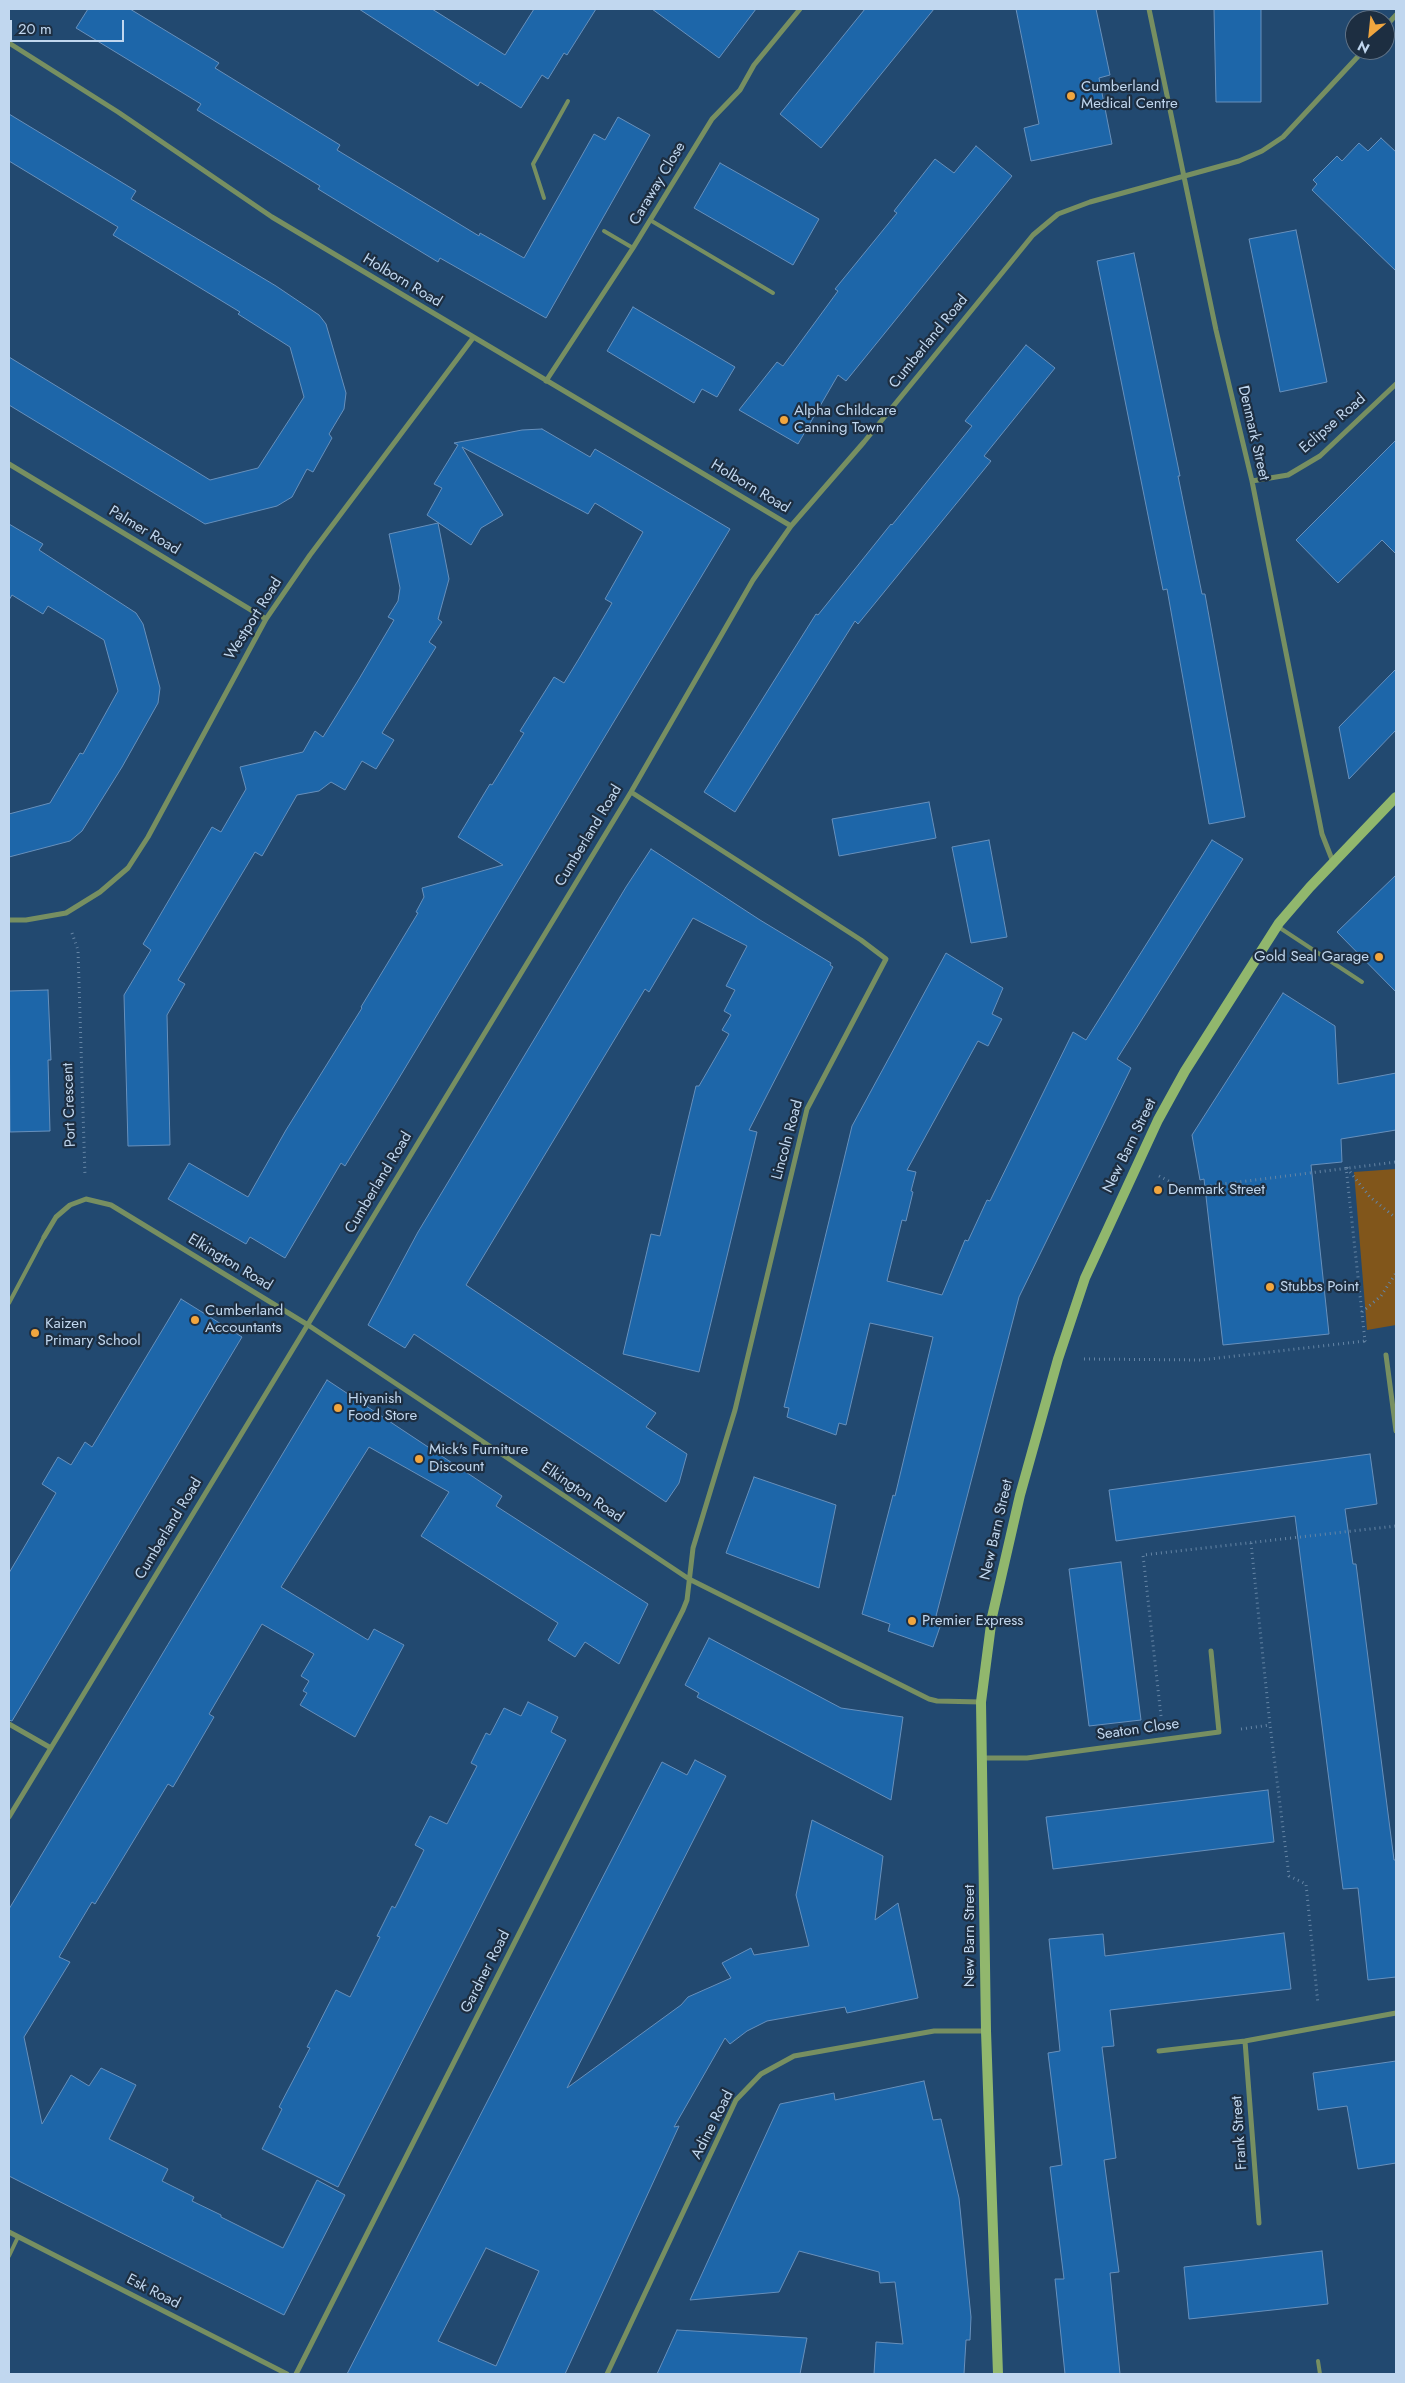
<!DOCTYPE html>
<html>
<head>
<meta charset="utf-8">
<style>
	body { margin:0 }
	#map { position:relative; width:1405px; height:2383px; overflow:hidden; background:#224970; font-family:Jost,sans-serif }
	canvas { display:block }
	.frame { position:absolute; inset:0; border:10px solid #c1d7ef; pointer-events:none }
	.north { position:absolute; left:1345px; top:10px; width:50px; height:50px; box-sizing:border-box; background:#1d2e41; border:1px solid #5f7287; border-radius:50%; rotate:208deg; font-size:14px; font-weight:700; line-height:20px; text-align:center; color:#c1d7ef }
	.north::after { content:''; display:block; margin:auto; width:18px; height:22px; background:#f1a63f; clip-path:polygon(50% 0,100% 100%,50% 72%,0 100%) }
	.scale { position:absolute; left:10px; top:20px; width:114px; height:22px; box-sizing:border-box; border:2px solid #c1d7ef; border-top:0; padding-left:6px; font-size:15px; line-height:18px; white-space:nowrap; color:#c1d7ef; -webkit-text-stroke:4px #1d2e41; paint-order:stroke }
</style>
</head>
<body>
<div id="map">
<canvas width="1405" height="2383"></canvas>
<div class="frame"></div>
<div class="north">N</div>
<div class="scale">20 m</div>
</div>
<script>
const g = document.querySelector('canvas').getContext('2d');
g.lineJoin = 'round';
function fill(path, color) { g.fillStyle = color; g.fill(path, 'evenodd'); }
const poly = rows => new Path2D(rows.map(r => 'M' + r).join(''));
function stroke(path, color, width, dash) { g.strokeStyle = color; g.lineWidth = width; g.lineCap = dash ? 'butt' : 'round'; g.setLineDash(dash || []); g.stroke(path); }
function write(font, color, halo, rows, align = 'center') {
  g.font = font + ' Jost,sans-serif'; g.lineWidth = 4.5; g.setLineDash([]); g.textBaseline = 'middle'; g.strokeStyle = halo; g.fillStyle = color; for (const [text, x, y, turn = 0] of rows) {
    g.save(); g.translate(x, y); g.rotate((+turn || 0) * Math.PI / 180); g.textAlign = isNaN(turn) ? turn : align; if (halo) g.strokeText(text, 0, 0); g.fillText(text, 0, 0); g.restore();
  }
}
fill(poly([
	[1396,1169,1396,1325,1367,1330,1354,1172]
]), '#81561b');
const building = poly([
	[88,9,130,9,219,63,215,68,340,145,337,150,479,236,480,233,524,258,594,134,605,140,618,117,650,135,546,318,440,258,438,262,390,233,318,189,320,186,197,110,201,104,76,28,88,9],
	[359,9,432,9,505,55,534,9,596,9,567,55,564,53,548,79,542,75,521,108,480,82,478,86,359,9],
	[652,9,756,9,719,58,652,9],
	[865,9,934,9,821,148,780,114,865,9],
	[1016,9,1096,9,1110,75,1099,78,1112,144,1031,161,1024,128,1039,124,1016,9],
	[1214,9,1261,9,1261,102,1216,102,1214,9],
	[9,114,136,191,131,199,276,286,319,315,326,324,346,393,344,409,329,434,332,438,313,472,307,469,292,497,277,506,205,524,9,405,9,357,210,480,258,468,304,397,290,347,238,314,240,312,113,235,118,227,9,161,9,114],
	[1381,138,1396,152,1396,271,1312,190,1317,184,1313,180,1337,156,1342,161,1359,143,1368,151,1381,138],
	[976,146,1012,176,846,381,838,375,798,444,739,410,777,362,783,366,838,291,835,289,897,213,894,211,935,159,954,173,976,146],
	[720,163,819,219,793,265,694,208,720,163],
	[1296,230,1327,382,1280,392,1249,239,1296,230],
	[1134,253,1180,476,1178,476,1202,594,1205,594,1245,817,1209,824,1167,589,1163,590,1097,261,1134,253],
	[633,307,735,367,717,397,702,389,694,403,607,351,633,307],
	[1026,345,1055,368,984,456,991,461,858,624,855,621,735,812,704,792,816,614,818,615,891,524,892,525,972,426,965,421,1026,345],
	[542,429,590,457,595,449,730,529,396,1083,345,1166,341,1163,285,1258,250,1237,246,1244,168,1199,189,1163,248,1197,286,1130,362,1008,361,1007,418,913,416,912,424,897,422,888,503,865,458,837,490,784,492,785,524,733,520,731,554,677,564,683,580,657,612,603,605,599,643,532,595,503,588,514,462,447,503,515,481,528,471,545,427,515,442,488,434,484,458,445,454,443,522,430,542,429],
	[1396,440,1396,554,1382,540,1338,583,1296,540,1396,440],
	[438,523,449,579,438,619,442,622,429,642,436,647,382,733,394,740,376,769,362,761,345,790,331,782,319,791,297,795,262,856,255,852,178,980,185,984,167,1015,170,1145,128,1146,124,995,151,950,143,944,212,827,221,832,246,789,240,767,303,752,315,731,323,737,359,679,394,620,388,617,398,601,400,588,389,534,438,523],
	[9,524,43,544,39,550,136,613,143,624,160,688,158,703,122,767,82,831,70,841,9,857,9,814,50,803,80,753,83,754,118,691,104,640,48,606,43,614,12,595,9,600,9,524],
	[1396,669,1396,730,1349,779,1339,727,1396,669],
	[929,802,936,838,839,856,832,819,929,802],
	[989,840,1007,937,971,943,952,847,989,840],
	[1212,840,1243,859,1117,1059,1131,1068,1019,1297,936,1616,943,1618,933,1647,888,1631,890,1624,862,1614,893,1495,895,1496,933,1337,870,1323,846,1425,839,1423,836,1435,787,1417,789,1408,784,1407,852,1126,946,953,1003,988,992,1014,1002,1019,988,1046,978,1041,907,1170,916,1172,911,1191,913,1192,906,1221,902,1220,887,1281,942,1295,965,1240,968,1241,987,1200,990,1201,1073,1032,1086,1040,1212,840],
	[651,849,760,920,831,963,830,965,833,967,749,1130,757,1132,699,1372,623,1354,651,1234,660,1236,696,1086,699,1086,729,1034,722,1030,731,1015,724,1011,735,990,726,986,747,946,693,918,649,992,645,989,466,1285,656,1413,646,1427,687,1454,679,1483,666,1502,414,1334,405,1348,368,1325,418,1232,626,887,651,849],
	[1396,875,1396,992,1337,932,1396,875],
	[48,990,51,1060,48,1060,50,1131,10,1132,9,991,48,990],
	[1283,993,1335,1026,1338,1084,1396,1073,1396,1130,1341,1139,1342,1162,1311,1165,1329,1334,1223,1345,1204,1179,1200,1180,1192,1135,1283,993],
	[181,1299,242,1337,12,1721,9,1720,9,1573,56,1493,42,1484,58,1457,71,1465,85,1442,92,1447,181,1299],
	[327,1380,502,1496,496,1506,648,1604,619,1664,585,1642,575,1657,548,1640,558,1623,421,1536,449,1492,369,1447,281,1587,368,1640,374,1629,404,1645,355,1737,300,1705,307,1693,303,1691,309,1681,301,1676,314,1654,262,1624,209,1714,214,1717,173,1787,168,1784,95,1904,92,1902,59,1957,70,1962,24,2037,42,2124,71,2075,89,2086,101,2068,136,2085,109,2139,168,2169,162,2181,194,2197,192,2201,221,2215,221,2217,283,2248,317,2180,345,2195,284,2315,9,2176,9,1909,327,1380],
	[1370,1454,1377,1504,1345,1509,1353,1564,1356,1564,1394,1860,1396,1860,1396,1977,1368,1980,1358,1888,1343,1889,1295,1516,1116,1541,1109,1490,1370,1454],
	[754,1477,836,1505,819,1588,726,1553,754,1477],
	[1121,1562,1141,1720,1089,1726,1069,1569,1121,1562],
	[709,1638,841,1708,903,1717,891,1800,697,1697,699,1693,685,1685,709,1638],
	[528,1702,558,1717,551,1732,566,1740,338,2187,262,2149,282,2109,279,2107,310,2048,307,2047,336,1990,350,1997,380,1937,377,1936,392,1906,395,1908,424,1850,415,1845,430,1816,447,1824,477,1766,471,1763,486,1733,490,1735,504,1708,521,1716,528,1702],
	[695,1760,726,1776,567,2088,681,2005,688,1997,731,1978,722,1963,751,1948,754,1955,809,1946,796,1895,812,1820,883,1856,875,1920,898,1903,918,1998,847,2013,845,2007,767,2021,747,2031,730,2044,725,2038,674,2127,679,2126,565,2374,347,2374,662,1762,687,1775,695,1760],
	[486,2248,539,2271,496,2366,438,2341,486,2248],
	[1268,1790,1274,1842,1053,1869,1046,1817,1268,1790],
	[1284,1933,1291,1989,1110,2010,1114,2046,1102,2047,1116,2158,1104,2160,1119,2272,1110,2273,1120,2374,1065,2374,1055,2279,1064,2279,1050,2167,1062,2165,1048,2053,1060,2051,1049,1939,1103,1934,1105,1956,1284,1933],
	[1396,2061,1396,2163,1358,2169,1347,2106,1318,2110,1313,2073,1396,2061],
	[924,2081,933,2120,941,2119,959,2198,971,2317,970,2340,966,2340,964,2374,874,2374,876,2342,903,2344,895,2282,880,2283,879,2272,799,2251,779,2292,690,2300,780,2104,834,2093,835,2100,924,2081],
	[1322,2251,1328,2304,1189,2319,1184,2267,1322,2251],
	[677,2330,807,2338,800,2374,657,2374,677,2330]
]);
fill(building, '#1d66a9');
stroke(building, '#6790bc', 1);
stroke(poly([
	[72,933,78,950,85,1176],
	[1346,1167,1365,1341,1366,1342],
	[1347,1168,1370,1197,1396,1218],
	[1159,1176,1184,1189,1396,1162],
	[1362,1312,1381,1296,1396,1273],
	[1084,1359,1201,1360,1365,1341],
	[1251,1543,1270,1725,1289,1876,1306,1884,1318,2004],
	[1161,1716,1143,1555,1396,1526],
	[1241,1729,1270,1725]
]), '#6585a5', 3, [1, 4]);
stroke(poly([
	[544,198,533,164,568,101],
	[650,220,773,293],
	[604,231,633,248],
	[1277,926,1362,982],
	[9,1303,44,1237],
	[9,2256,18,2237],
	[1318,2361,1320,2374]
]), '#778f61', 4);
stroke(poly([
	[1149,9,1216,330,1252,481,1322,834,1333,862],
	[1385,27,1396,15],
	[9,43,118,112,272,217,791,526],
	[546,381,633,248,712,119,740,90,754,65,800,9],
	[9,464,266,619],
	[1252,481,1288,475,1320,456,1396,384],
	[9,920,26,920,66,913,100,892,128,868,148,837,266,619,310,555,473,338],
	[44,1237,56,1217,70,1205,86,1199,111,1205,308,1325,689,1579,929,1699,937,1701,981,1702],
	[1386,1355,1396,1431],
	[9,1724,51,1748],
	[981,1758,1027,1758,1219,1732,1211,1651],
	[9,1817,631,792,753,580,791,526,864,442,1033,235,1058,214,1090,202,1239,161,1262,151,1283,137,1364,50],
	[1245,2041,1259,2223],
	[1159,2051,1245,2041,1396,2013],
	[9,2232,287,2374],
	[296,2374,683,1610,687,1600,693,1548,735,1410,807,1109,886,959,861,940,631,792],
	[607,2374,736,2100,761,2074,794,2056,934,2031,986,2031]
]), '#778f61', 5);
stroke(poly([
	[998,2374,986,2031,981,1702,992,1617,1020,1495,1058,1359,1085,1278,1158,1120,1185,1071,1279,923,1310,887,1396,797]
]), '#91b76d', 10);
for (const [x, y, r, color] of [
	[1071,96,5,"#f1a63f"],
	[784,420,5,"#f1a63f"],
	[1379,957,5,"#f1a63f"],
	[1158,1190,5,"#f1a63f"],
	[1270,1287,5,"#f1a63f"],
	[195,1320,5,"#f1a63f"],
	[35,1333,5,"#f1a63f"],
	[338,1408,5,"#f1a63f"],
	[419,1459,5,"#f1a63f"],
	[912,1621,5,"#f1a63f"]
]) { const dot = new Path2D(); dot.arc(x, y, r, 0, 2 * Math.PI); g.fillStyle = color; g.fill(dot); stroke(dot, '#1d2e41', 2); }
write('15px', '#c1d7ef', '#1d2e41', [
	["Cumberland",1081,87],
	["Medical Centre",1081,104],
	["Alpha Childcare",794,411],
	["Canning Town",794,428],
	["Gold Seal Garage",1369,957,"right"],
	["Denmark Street",1168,1190],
	["Stubbs Point",1280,1287],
	["Cumberland",205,1311],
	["Accountants",205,1328],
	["Kaizen",45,1324],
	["Primary School",45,1341],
	["Hiyanish",348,1399],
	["Food Store",348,1416],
	["Mick's Furniture",429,1450],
	["Discount",429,1467],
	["Premier Express",922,1621]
], 'left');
write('15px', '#c1d7ef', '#1d2e41', [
	["Caraway Close",658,184,-59],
	["Holborn Road",402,281,31],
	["Cumberland Road",929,342,-51],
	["Eclipse Road",1333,424,-41],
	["Denmark Street",1253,433,77],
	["Holborn Road",750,487,31],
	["Palmer Road",144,531,31],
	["Westport Road",254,619,-58],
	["Cumberland Road",589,836,-59],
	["Port Crescent",70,1105,-92],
	["Lincoln Road",788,1140,-75],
	["New Barn Street",1130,1146,-64],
	["Cumberland Road",379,1183,-59],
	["Elkington Road",230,1263,31],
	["Elkington Road",582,1493,34],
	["Cumberland Road",169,1529,-59],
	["New Barn Street",997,1530,-77],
	["Seaton Close",1138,1730,-8],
	["New Barn Street",970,1936,-90],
	["Gardner Road",486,1972,-63],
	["Adine Road",713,2125,-63],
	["Frank Street",1240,2133,-94],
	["Esk Road",153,2292,27]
]);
</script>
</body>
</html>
